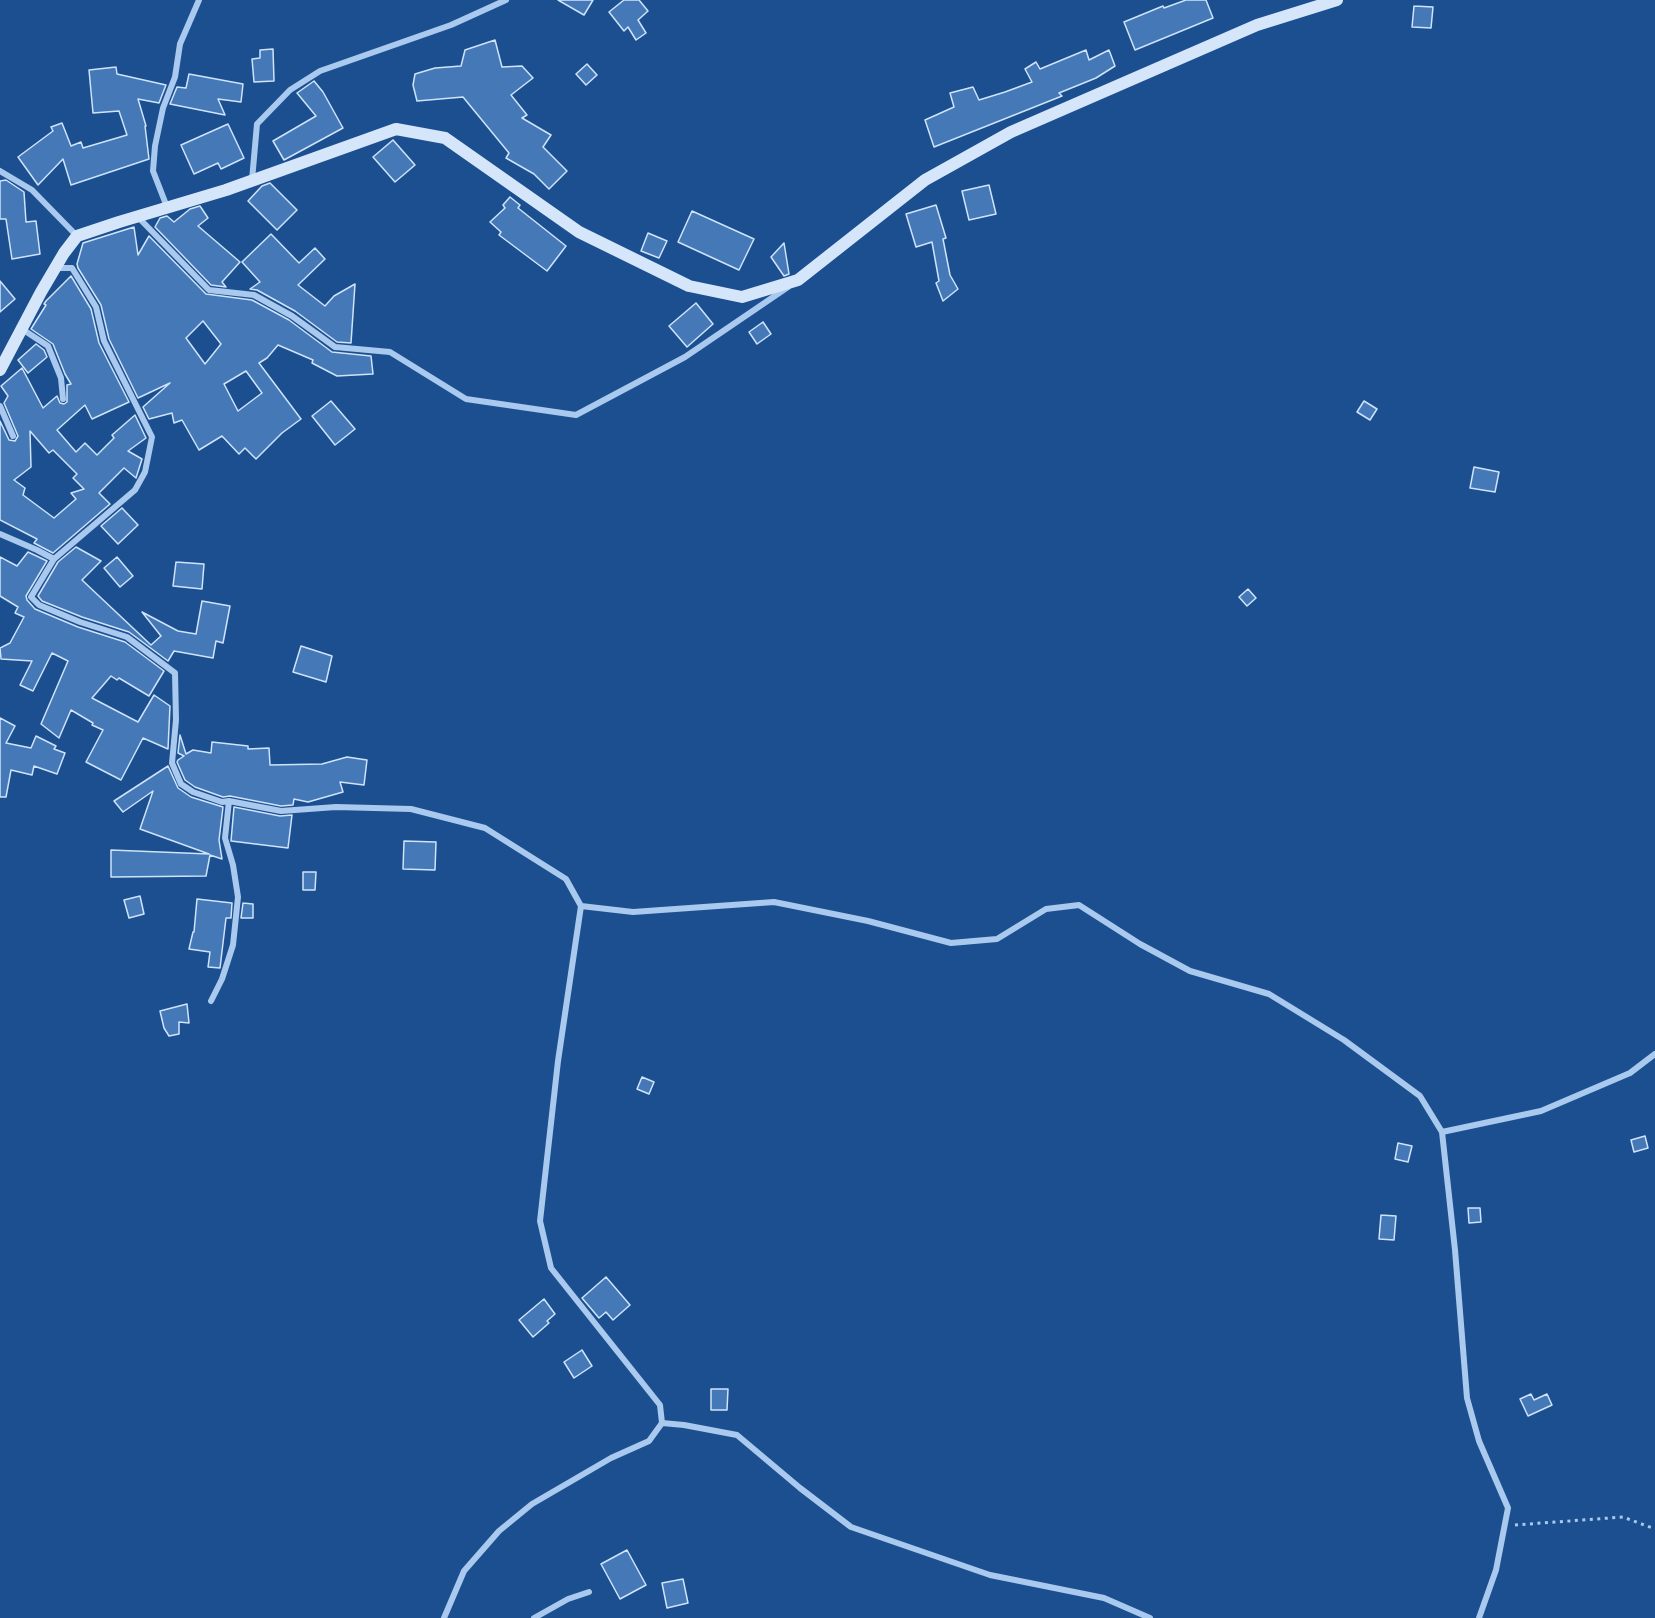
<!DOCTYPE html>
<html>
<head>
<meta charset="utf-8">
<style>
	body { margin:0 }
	canvas { display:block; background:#1b4f8f }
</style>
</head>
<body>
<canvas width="1655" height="1618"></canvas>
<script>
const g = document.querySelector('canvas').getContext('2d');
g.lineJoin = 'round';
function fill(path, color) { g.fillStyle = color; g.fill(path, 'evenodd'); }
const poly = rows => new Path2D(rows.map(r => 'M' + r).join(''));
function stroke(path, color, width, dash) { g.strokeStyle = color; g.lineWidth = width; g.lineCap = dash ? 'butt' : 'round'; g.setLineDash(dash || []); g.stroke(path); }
const building = poly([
	[558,0,593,0,584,15,558,0],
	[624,0,639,0,648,11,638,20,646,33,636,40,628,27,624,31,609,12,624,0],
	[1186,0,1206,0,1213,18,1135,50,1124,22,1163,6,1164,8,1186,0],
	[1414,6,1433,7,1431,28,1412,27,1414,6],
	[495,40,502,67,522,66,533,78,511,95,527,115,522,118,551,135,543,147,567,171,549,189,534,174,506,158,509,153,463,97,417,101,413,85,415,74,435,68,461,66,465,50,495,40],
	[273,49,274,81,254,82,252,59,260,58,260,50,273,49],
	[1086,50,1089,60,1109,50,1115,66,1096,78,1059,93,1062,96,934,147,925,120,954,107,950,93,973,87,979,100,1005,92,1032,82,1025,69,1036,62,1040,69,1086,50],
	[587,64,597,75,586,85,576,74,587,64],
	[116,67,117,74,166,85,159,103,138,99,146,126,145,126,149,159,71,185,63,159,38,185,18,157,53,131,51,127,62,123,71,146,81,142,83,148,127,135,119,111,93,113,89,70,116,67],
	[189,74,243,84,241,102,218,99,225,115,170,104,177,87,186,88,189,74],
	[314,81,323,92,343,128,284,160,273,141,316,116,297,93,314,81],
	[228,124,244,158,221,169,218,163,194,174,181,145,228,124],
	[393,140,415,165,395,182,373,157,393,140],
	[6,180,24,192,26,222,36,221,40,254,12,259,6,219,0,219,0,181,6,180],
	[270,183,297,210,277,230,248,201,262,186,270,183],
	[989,185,996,214,969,220,962,191,989,185],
	[510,197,520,205,518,208,566,246,547,271,499,235,501,232,490,222,505,208,503,205,510,197],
	[936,205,946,238,943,239,950,275,958,289,943,301,936,283,939,281,932,242,916,247,906,214,936,205],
	[200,206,208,218,198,226,240,262,222,282,226,287,211,285,155,227,160,218,167,216,174,222,190,209,200,206],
	[692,211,754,239,739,270,678,242,692,211],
	[134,227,138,255,149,236,206,294,252,300,289,320,332,352,371,356,373,374,337,376,312,363,313,360,278,345,267,358,259,363,301,419,282,433,256,459,245,448,239,454,222,436,199,450,182,420,174,423,172,413,149,419,143,407,170,383,138,398,109,339,101,305,78,268,77,264,83,243,134,227],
	[203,321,221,344,205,364,186,338,203,321],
	[246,371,262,393,238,411,224,384,246,371],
	[648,233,667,241,659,258,641,251,648,233],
	[271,234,299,263,315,248,325,259,298,285,325,306,334,296,355,284,351,343,337,342,295,311,257,290,250,289,260,282,242,262,271,234],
	[784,243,789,274,784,276,771,257,784,243],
	[71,276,91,309,99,343,129,402,92,419,85,405,57,430,76,452,85,443,97,455,114,438,112,435,135,415,146,438,128,451,142,459,136,478,124,468,99,493,110,504,53,553,34,543,37,539,0,520,0,421,9,440,15,441,18,436,4,403,8,396,1,386,22,368,43,408,57,396,60,403,64,404,67,402,67,385,71,384,65,374,53,344,31,329,46,305,44,304,46,301,71,276],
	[30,431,49,453,53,450,77,474,73,478,84,489,71,493,76,499,54,518,23,495,25,488,14,480,31,467,30,431],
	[0,281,15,299,0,312,0,281],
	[696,303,713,324,687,347,669,326,696,303],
	[763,322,771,334,757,344,749,332,763,322],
	[36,344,44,350,47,357,28,373,18,360,36,344],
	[331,401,355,429,335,445,312,416,331,401],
	[1364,401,1377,409,1370,420,1357,412,1364,401],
	[1474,467,1499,472,1495,492,1470,488,1474,467],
	[122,508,138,525,118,544,101,526,122,508],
	[76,547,101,561,82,580,151,645,161,636,142,612,178,631,196,634,202,601,230,606,223,643,216,641,213,658,174,651,168,661,129,632,82,617,42,601,38,596,58,562,76,547],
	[28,552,47,561,26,596,27,600,35,609,78,627,125,642,164,671,149,696,119,678,117,680,111,676,92,698,138,722,154,695,170,706,168,749,143,738,121,780,86,762,103,730,92,725,93,723,71,710,59,738,41,724,68,661,52,653,33,691,20,685,32,661,1,659,0,648,10,643,24,617,15,613,18,607,0,596,0,557,17,566,28,552],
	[117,557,133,576,120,587,104,568,117,557],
	[176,562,204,564,202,589,173,586,176,562],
	[1248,589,1256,598,1247,606,1239,597,1248,589],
	[301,646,332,656,326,682,293,672,301,646],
	[0,718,15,726,6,743,31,748,36,736,56,746,54,749,65,753,57,774,34,766,32,775,11,770,6,797,0,797,0,718],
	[180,735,186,754,193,750,211,753,212,742,248,746,248,749,269,748,270,765,322,764,347,757,367,760,364,785,340,782,343,792,308,802,294,799,293,805,281,806,230,796,223,797,195,787,185,780,177,762,178,760,184,756,178,753,180,735],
	[168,766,178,788,191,797,223,807,219,840,222,859,210,855,206,876,111,877,111,850,209,854,140,829,153,791,123,812,114,801,168,766],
	[234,807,280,816,292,815,288,848,231,841,234,807],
	[404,841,436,842,435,870,403,869,404,841],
	[303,872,316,872,315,890,303,890,303,872],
	[140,896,144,914,129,918,124,900,140,896],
	[197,899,232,903,231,918,226,918,220,968,208,967,210,952,189,949,193,932,194,932,197,899],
	[243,903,253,904,253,918,241,918,243,903],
	[187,1004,189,1023,179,1022,179,1034,169,1036,164,1028,160,1011,187,1004],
	[642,1077,654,1082,649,1094,637,1089,642,1077],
	[1645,1136,1648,1148,1634,1152,1631,1140,1645,1136],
	[1398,1143,1412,1146,1408,1162,1395,1159,1398,1143],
	[1468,1208,1480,1208,1481,1222,1469,1223,1468,1208],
	[1381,1215,1396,1216,1394,1240,1379,1239,1381,1215],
	[606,1277,630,1305,613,1320,606,1312,599,1318,582,1298,606,1277],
	[544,1299,555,1314,547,1321,549,1323,533,1337,519,1320,544,1299],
	[582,1350,592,1366,574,1378,564,1362,582,1350],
	[711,1389,728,1389,727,1410,711,1410,711,1389],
	[1531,1394,1534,1400,1547,1394,1552,1405,1528,1416,1520,1399,1531,1394],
	[627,1550,646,1585,620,1599,601,1564,627,1550],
	[683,1579,688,1603,667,1608,662,1583,683,1579]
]);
fill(building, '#4478b7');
stroke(building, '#cfe3fa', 1.5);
stroke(poly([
	[1515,1525,1623,1517,1655,1529]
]), '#a9c9ee', 3, [3, 4.5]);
stroke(poly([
	[0,171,32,190,77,236],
	[252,180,257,124,290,90,320,71,451,25,506,0],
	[167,207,153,171,155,146,163,108,175,77,180,44,199,0],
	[137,216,209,290,254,295,292,316,335,347,390,352,466,399,576,415,685,357,788,287],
	[22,329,48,346,61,378,63,399],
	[0,406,13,436],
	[0,534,37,550,54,559,31,597,39,605,80,622,127,637,175,673,176,720,172,763,181,784,193,792,222,802,229,801,281,811,336,807,411,809,485,828,566,879,581,906,558,1061,540,1221,551,1268,660,1405,662,1423,649,1441,611,1458,532,1504,499,1531,464,1571,444,1618],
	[54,559,135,490,145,472,152,437,104,341,96,307,72,268,55,268],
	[581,906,633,912,774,902,868,921,951,943,997,939,1046,909,1079,905,1140,944,1190,971,1269,994,1344,1040,1420,1096,1442,1132],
	[211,1001,222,979,233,945,238,897,233,865,225,838,229,801],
	[662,1423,684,1425,737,1435,800,1488,851,1527,990,1575,1104,1598,1150,1618],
	[534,1618,568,1599,589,1592],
	[1479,1618,1496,1570,1508,1508,1479,1441,1467,1398,1455,1250,1442,1132,1541,1111,1630,1073,1655,1054]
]), '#a9c9ee', 6);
stroke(poly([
	[0,370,41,292,64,253,77,236,119,222,226,190,396,129,445,138,579,232,689,286,742,297,798,280,925,180,1011,132,1257,25,1337,0]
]), '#d6e6fa', 12);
</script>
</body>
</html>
